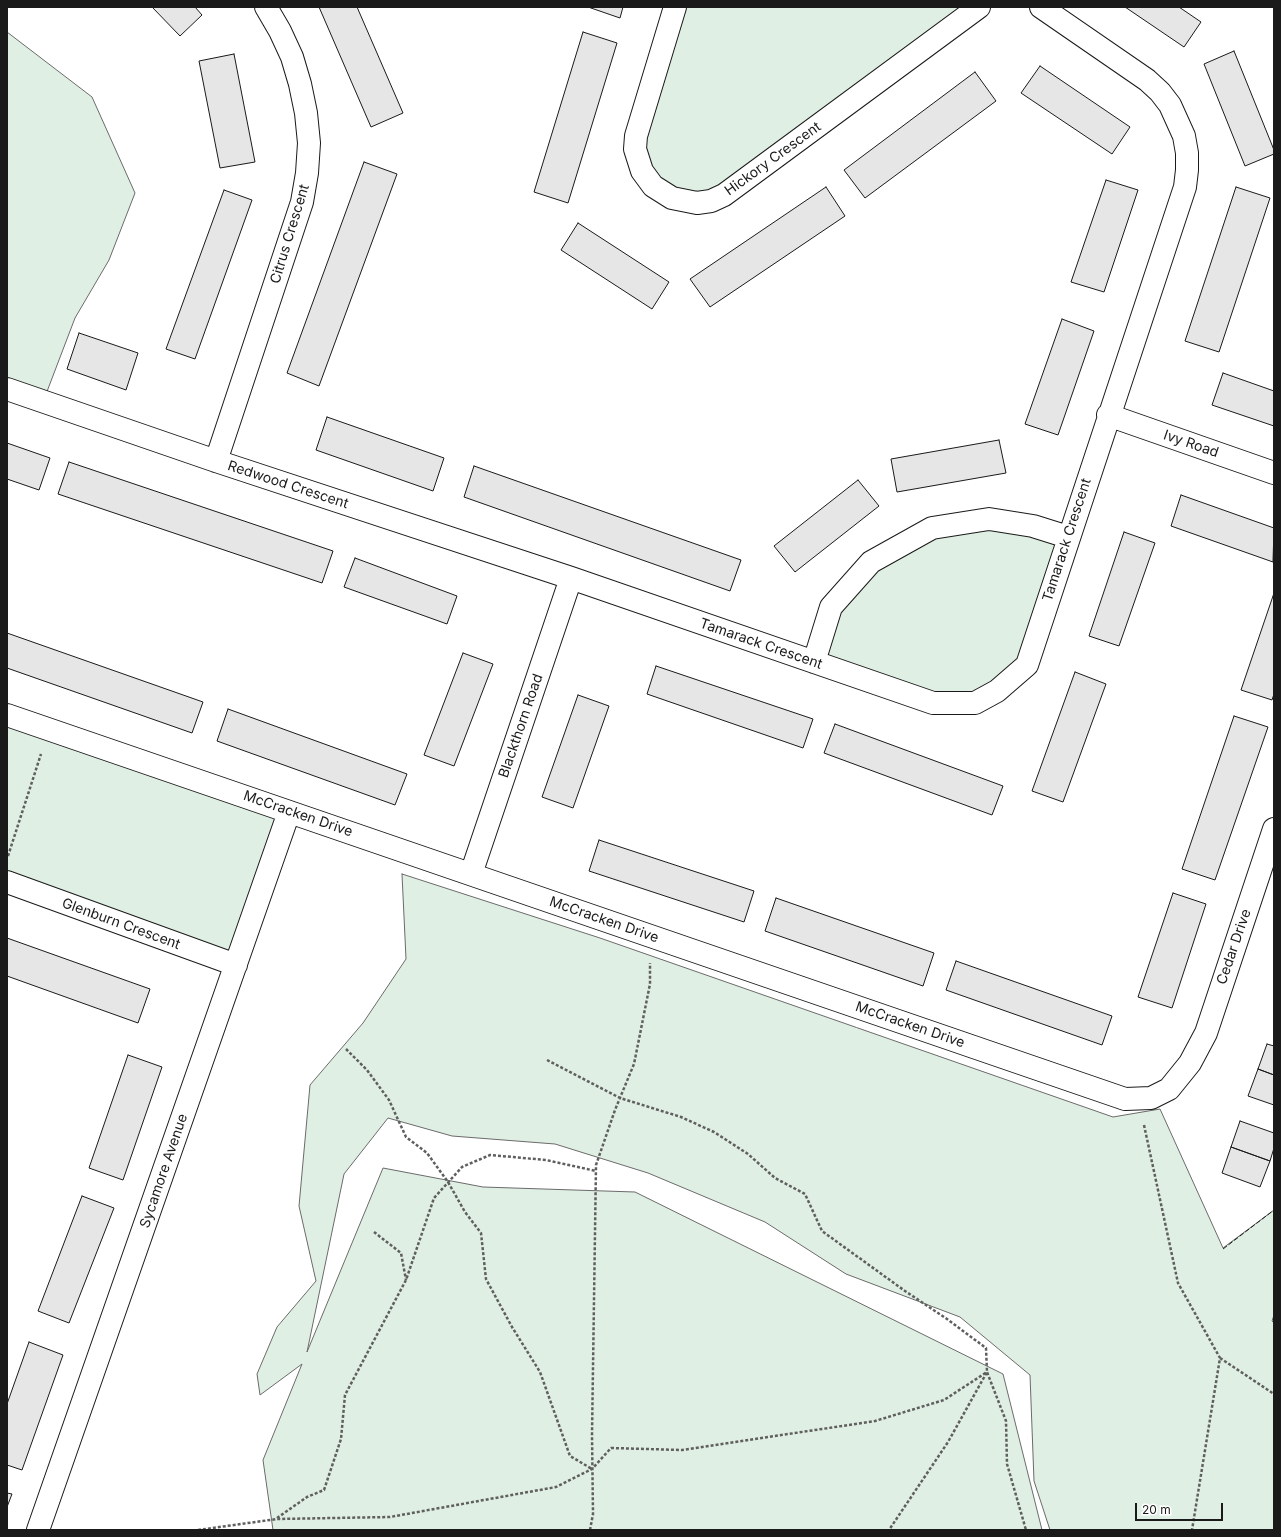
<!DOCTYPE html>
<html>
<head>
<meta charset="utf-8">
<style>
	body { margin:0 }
	#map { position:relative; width:1281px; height:1537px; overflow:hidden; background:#fff; font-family:Inter,sans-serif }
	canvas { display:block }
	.frame { position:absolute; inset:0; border:8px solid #1a1a1a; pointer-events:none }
	.scale { position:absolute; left:1135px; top:1503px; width:88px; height:18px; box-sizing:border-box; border:2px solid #1a1a1a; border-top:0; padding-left:5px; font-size:12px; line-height:14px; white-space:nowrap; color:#1a1a1a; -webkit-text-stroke:3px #fff; paint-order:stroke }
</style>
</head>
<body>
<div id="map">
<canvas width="1281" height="1537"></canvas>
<div class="frame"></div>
<div class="scale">20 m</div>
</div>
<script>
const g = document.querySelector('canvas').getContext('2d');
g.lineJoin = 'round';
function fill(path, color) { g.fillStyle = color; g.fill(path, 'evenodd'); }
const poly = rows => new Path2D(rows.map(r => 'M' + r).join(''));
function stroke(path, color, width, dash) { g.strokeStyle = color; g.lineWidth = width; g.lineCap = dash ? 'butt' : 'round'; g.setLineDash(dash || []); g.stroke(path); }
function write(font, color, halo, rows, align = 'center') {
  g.font = font + ' Inter,sans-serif'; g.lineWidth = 3; g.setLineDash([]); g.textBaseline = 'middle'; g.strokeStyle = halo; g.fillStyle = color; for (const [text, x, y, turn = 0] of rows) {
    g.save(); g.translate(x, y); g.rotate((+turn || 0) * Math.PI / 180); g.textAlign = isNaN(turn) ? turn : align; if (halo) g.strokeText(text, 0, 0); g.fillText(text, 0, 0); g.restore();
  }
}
const green = poly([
	[675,7,979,7,736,187,684,202,638,161,675,7],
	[7,32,92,97,135,193,109,260,75,318,43,402,7,389,7,32],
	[989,519,1068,537,1027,665,975,703,814,662,831,607,871,562,989,519],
	[7,715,289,812,236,965,7,882,7,715],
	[402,874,600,938,1113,1117,1160,1109,1223,1248,1274,1210,1274,1315,1272,1321,1274,1323,1274,1530,1050,1530,1034,1481,1030,1375,960,1317,846,1274,765,1222,648,1173,555,1144,452,1136,388,1118,344,1174,307,1352,383,1168,483,1187,635,1192,1003,1374,1042,1530,273,1530,263,1460,302,1364,260,1395,257,1374,277,1327,316,1281,299,1206,310,1085,363,1023,406,959,402,874]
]);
fill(green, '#e0efe3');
stroke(green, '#6a6a6a', 1);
const building = poly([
	[152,7,195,7,202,15,180,36,152,7],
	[319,7,357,7,403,113,371,127,319,7],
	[588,7,623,7,620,18,588,7],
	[1125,7,1179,7,1201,22,1184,47,1125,7],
	[583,32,617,43,568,203,534,192,583,32],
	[1234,51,1274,150,1274,154,1245,166,1204,64,1234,51],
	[234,54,255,162,220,168,199,61,234,54],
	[1040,66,1130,127,1112,154,1021,93,1040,66],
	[975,72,996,101,865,198,844,170,975,72],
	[364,162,397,174,319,386,287,373,364,162],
	[1106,180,1138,190,1104,292,1071,282,1106,180],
	[826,187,845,216,710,307,690,279,826,187],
	[1236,187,1270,198,1219,352,1185,341,1236,187],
	[224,190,252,200,195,359,166,349,224,190],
	[578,223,669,282,652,309,561,250,578,223],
	[1062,319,1094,331,1058,435,1025,424,1062,319],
	[79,333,138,353,126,390,67,369,79,333],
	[1223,373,1274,391,1274,426,1212,405,1223,373],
	[327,417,444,458,433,491,316,450,327,417],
	[999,440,1006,473,897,492,891,459,999,440],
	[7,443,50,458,39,490,7,479,7,443],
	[69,462,333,551,322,583,58,494,69,462],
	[474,466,741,560,730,591,464,497,474,466],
	[858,480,879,506,795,572,774,546,858,480],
	[1181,495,1274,528,1273,562,1171,526,1181,495],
	[1124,532,1155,543,1119,646,1089,636,1124,532],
	[355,558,457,596,447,624,344,587,355,558],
	[1274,593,1274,694,1272,700,1241,690,1274,593],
	[7,633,203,702,192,733,7,668,7,633],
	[463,653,493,664,454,766,424,755,463,653],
	[656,666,813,719,803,748,647,694,656,666],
	[1075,672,1106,684,1063,802,1032,791,1075,672],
	[578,695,609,706,573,808,542,797,578,695],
	[228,709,407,774,395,805,217,741,228,709],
	[1234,716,1268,727,1215,880,1182,869,1234,716],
	[835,724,1003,786,992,815,824,753,835,724],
	[599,840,754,891,744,922,589,871,599,840],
	[1173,893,1206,904,1172,1008,1138,997,1173,893],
	[776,898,934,953,923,986,765,931,776,898],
	[7,938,150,989,138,1023,7,976,7,938],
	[956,961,1112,1016,1102,1045,946,990,956,961],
	[1267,1044,1274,1046,1274,1075,1258,1069,1267,1044],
	[128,1055,162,1067,123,1180,89,1168,128,1055],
	[1258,1069,1274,1075,1274,1105,1248,1096,1258,1069],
	[1240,1121,1274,1133,1274,1148,1270,1161,1231,1147,1240,1121],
	[1231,1147,1270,1161,1260,1187,1222,1173,1231,1147],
	[82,1196,114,1208,69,1323,38,1311,82,1196],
	[29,1342,63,1355,22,1470,7,1465,7,1404,29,1342],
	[7,1493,12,1494,7,1507,7,1493]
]);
fill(building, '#e6e6e6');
stroke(building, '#1a1a1a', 1);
const minor = poly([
	[675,7,636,136,635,149,642,171,653,186,672,198,697,203,711,201,724,195,979,7],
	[7,389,216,461,571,578,933,703,975,703,997,691,1027,665,1185,187,1187,170,1187,153,1184,136,1170,105,1160,92,1147,80,1041,7],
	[1108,415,1274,473],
	[216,461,302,202,307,173,309,143,306,113,300,84,292,57,280,31,266,7],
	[814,662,831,607,871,562,932,528,989,519,1033,526,1068,537],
	[7,715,1125,1099,1151,1098,1169,1089,1190,1063,1206,1033,1274,829],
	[471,874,571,578],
	[7,882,236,965],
	[38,1530,289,812]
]);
stroke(minor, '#1a1a1a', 24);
stroke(poly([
	[8,856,41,754],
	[346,1049,367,1070,389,1100,406,1137,427,1153,448,1182,465,1212,481,1233,486,1279,512,1327,540,1372,570,1456,592,1469],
	[547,1060,620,1098,681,1117,714,1132,748,1154,775,1178,805,1194,822,1231,905,1291,947,1319,986,1348,987,1372,948,1442,889,1530],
	[1144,1125,1178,1283,1220,1358,1192,1530],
	[374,1232,401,1253,406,1280],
	[1220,1358,1274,1394],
	[277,1518,307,1497,324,1490,341,1439,345,1395,406,1280,434,1198,462,1167,490,1155,546,1160,596,1171],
	[198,1530,277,1519,390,1517,556,1487,592,1469,611,1448,682,1450,875,1421,944,1400,987,1372,1006,1421,1007,1464,1026,1530],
	[590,1530,593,1514,592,1435,596,1165,615,1110,634,1064,650,984,650,963]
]), '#5f5f5f', 2.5, [3, 2]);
stroke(minor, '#fff', 22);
stroke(poly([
	[1223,1249,1274,1210]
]), '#1a1a1a', 1, [5, 2]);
write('14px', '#1a1a1a', '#fff', [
	["Hickory Crescent",773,159,-36],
	["Citrus Crescent",290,234,-73],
	["Ivy Road",1191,444,19],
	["Redwood Crescent",288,485,18],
	["Tamarack Crescent",1067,540,-72],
	["Tamarack Crescent",761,644,19],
	["Blackthorn Road",521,726,-71],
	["McCracken Drive",298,814,19],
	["McCracken Drive",604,920,19],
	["Glenburn Crescent",121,924,20],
	["Cedar Drive",1234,947,-71],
	["McCracken Drive",910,1025,19],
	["Sycamore Avenue",164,1171,-71]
]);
</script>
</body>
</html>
